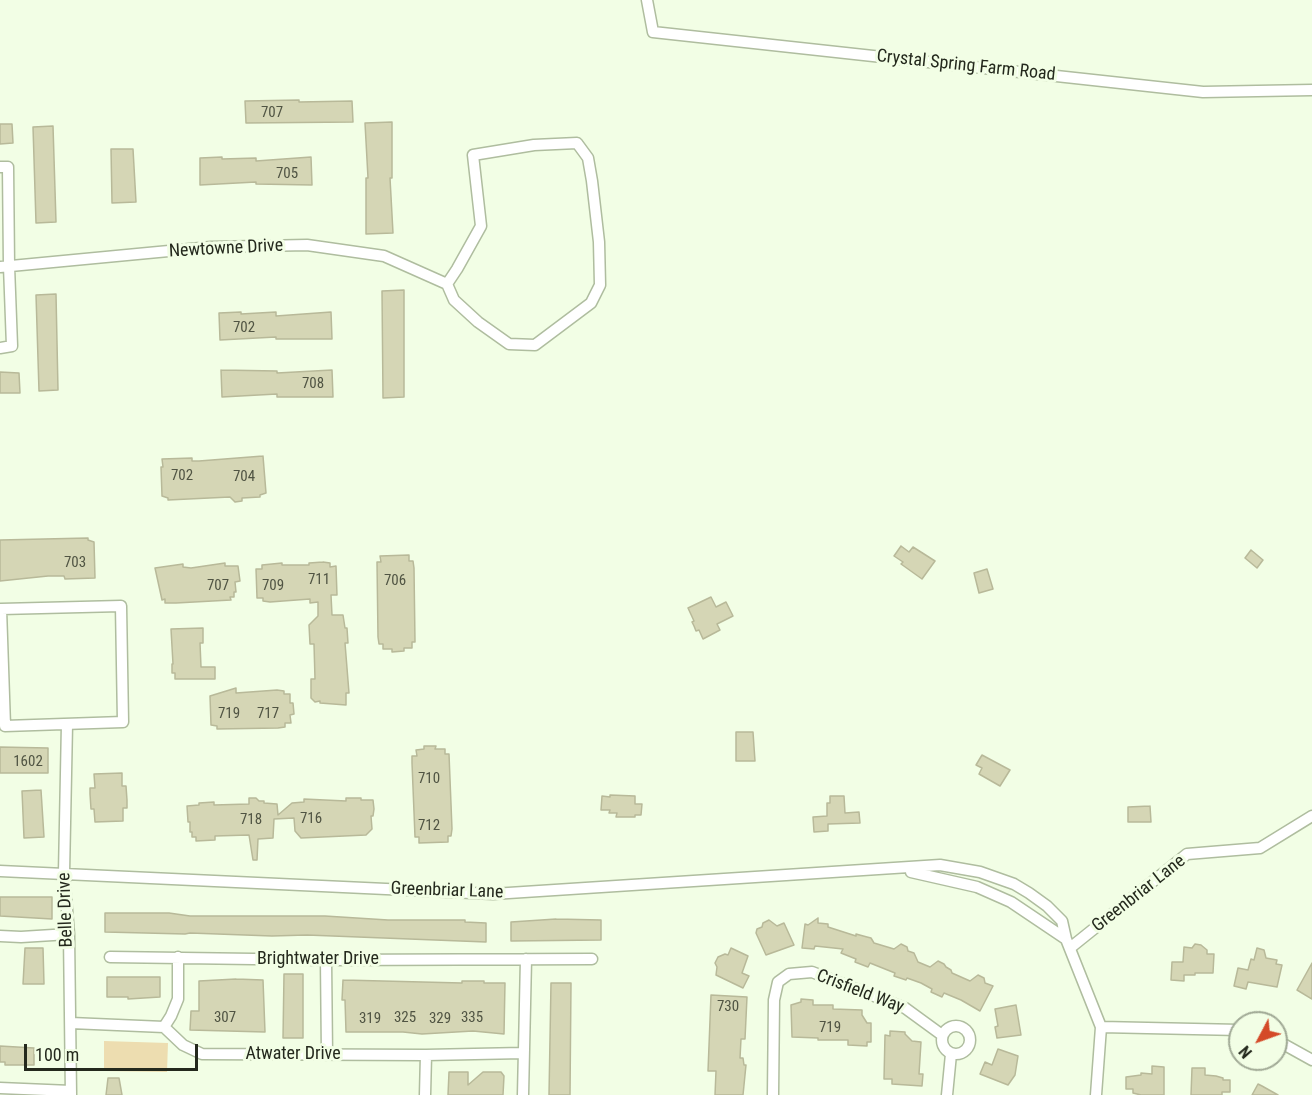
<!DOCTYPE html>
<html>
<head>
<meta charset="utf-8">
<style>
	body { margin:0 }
	#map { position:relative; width:1312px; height:1095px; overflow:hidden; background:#f2fee5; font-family:"Roboto Condensed",sans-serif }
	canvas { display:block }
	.north { position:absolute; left:1228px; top:1011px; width:60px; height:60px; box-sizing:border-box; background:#f2fee5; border:2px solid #a0a995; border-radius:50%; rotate:229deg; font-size:16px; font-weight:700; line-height:24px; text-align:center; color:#24291d }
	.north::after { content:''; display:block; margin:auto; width:21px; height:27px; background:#d44a28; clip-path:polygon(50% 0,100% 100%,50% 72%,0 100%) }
	.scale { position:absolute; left:24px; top:1044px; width:174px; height:27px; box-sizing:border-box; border:3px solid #24291d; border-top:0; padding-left:8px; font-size:18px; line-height:21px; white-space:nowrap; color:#24291d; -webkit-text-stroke:4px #f2fee5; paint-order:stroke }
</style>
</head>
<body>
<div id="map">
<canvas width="1312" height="1095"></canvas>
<div class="north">N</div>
<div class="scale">100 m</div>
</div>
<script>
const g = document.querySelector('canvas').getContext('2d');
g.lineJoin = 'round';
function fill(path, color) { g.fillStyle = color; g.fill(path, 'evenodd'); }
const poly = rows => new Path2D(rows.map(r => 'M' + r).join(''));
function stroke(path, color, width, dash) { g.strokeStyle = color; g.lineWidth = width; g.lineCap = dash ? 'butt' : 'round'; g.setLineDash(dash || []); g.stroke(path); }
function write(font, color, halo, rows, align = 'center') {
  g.font = font + ' "Roboto Condensed",sans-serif'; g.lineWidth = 6; g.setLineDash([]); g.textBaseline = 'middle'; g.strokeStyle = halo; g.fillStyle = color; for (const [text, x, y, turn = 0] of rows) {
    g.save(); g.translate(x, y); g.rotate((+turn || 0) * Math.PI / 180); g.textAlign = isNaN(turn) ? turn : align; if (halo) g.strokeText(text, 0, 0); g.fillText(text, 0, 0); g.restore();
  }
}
fill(poly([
	[104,1041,168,1043,167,1072,104,1071]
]), '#edddb0');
const building = poly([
	[299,100,299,102,352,101,353,122,246,123,245,101,299,100],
	[392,122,392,178,390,178,393,233,366,234,366,178,368,178,365,123,392,122],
	[0,124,12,124,13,143,0,144,0,124],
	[53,126,56,222,36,223,33,127,53,126],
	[111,149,133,149,136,202,112,203,111,149],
	[222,157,222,159,256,158,256,161,311,157,312,185,256,184,256,182,200,185,200,158,222,157],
	[404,290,404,397,383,398,382,291,404,290],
	[56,294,58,390,39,391,36,295,56,294],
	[241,312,241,314,276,312,276,316,331,312,332,339,276,339,276,337,220,340,219,313,241,312],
	[221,370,277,371,277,373,332,370,333,397,277,397,277,394,222,397,221,370],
	[0,372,19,373,20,393,0,393,0,372],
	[263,456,266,493,260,495,260,497,242,498,242,501,235,502,230,497,168,500,168,498,162,496,161,467,163,467,162,459,192,458,192,461,199,461,263,456],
	[88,538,88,540,94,542,95,578,65,579,64,576,48,576,0,581,0,540,88,538],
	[901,546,909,552,913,547,935,561,922,579,901,564,903,562,894,556,901,546],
	[1251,550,1263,560,1257,568,1245,558,1251,550],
	[409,555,409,561,413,561,414,568,415,642,412,642,412,648,404,648,404,651,392,652,392,649,383,649,383,644,379,644,378,637,377,562,381,562,380,556,409,555],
	[323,562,330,563,330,567,336,566,337,595,331,595,332,615,343,615,345,628,347,628,348,643,345,643,349,693,346,693,346,705,320,703,320,701,315,702,311,698,311,679,315,679,314,644,310,644,309,625,318,616,318,602,310,603,310,599,270,602,263,601,263,598,257,598,256,569,262,569,262,565,282,563,282,565,309,565,309,563,323,562],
	[225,563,225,566,238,566,240,581,235,582,236,592,234,592,234,597,230,597,231,600,176,603,165,603,165,599,162,600,155,568,183,564,183,567,191,568,225,563],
	[987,569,993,589,979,593,974,573,987,569],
	[711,597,716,607,726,602,733,616,717,624,720,630,703,639,699,630,696,631,694,626,692,622,694,621,688,608,711,597],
	[203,628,203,643,200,643,201,667,215,667,215,679,175,679,175,673,172,673,172,664,173,664,171,629,203,628],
	[236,688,236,693,277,690,284,691,284,694,290,694,290,703,293,703,294,714,290,715,291,723,285,723,285,727,278,728,217,729,217,726,211,725,210,696,236,688],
	[736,732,753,732,755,761,736,761,736,732],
	[424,746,436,746,435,749,445,749,445,754,449,754,452,829,451,836,448,836,448,842,419,843,419,837,415,837,412,763,412,756,417,756,416,750,424,749,424,746],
	[0,747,48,748,48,773,0,773,0,747],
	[982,755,1010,770,1000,786,979,774,982,768,976,765,982,755],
	[122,773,122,786,126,786,127,800,127,808,123,808,123,821,95,822,94,809,91,809,90,794,90,788,95,788,94,774,122,773],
	[41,790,44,837,24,838,22,791,41,790],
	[610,795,635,796,635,804,642,804,641,815,635,815,635,817,616,817,617,813,609,813,610,810,601,810,602,796,610,797,610,795],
	[830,796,844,796,845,813,859,812,860,823,828,824,828,831,814,832,813,817,827,816,827,803,830,803,830,796],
	[249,798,256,798,259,801,264,801,264,803,277,804,278,815,292,803,304,802,304,799,346,801,346,798,361,798,361,800,373,800,374,809,373,816,371,816,372,829,366,835,301,838,295,831,294,818,274,819,273,838,258,839,257,860,253,860,249,835,215,836,215,840,196,841,196,837,192,837,192,832,190,832,190,822,188,822,187,806,199,805,199,803,214,802,214,805,249,804,249,798],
	[1150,806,1151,822,1128,822,1128,807,1150,806],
	[0,897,52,897,52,919,0,916,0,897],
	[105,913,169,913,190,916,325,916,388,920,465,920,465,922,486,923,486,942,307,935,272,936,190,933,185,934,105,932,105,913],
	[818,918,818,923,828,924,828,927,856,936,856,934,867,937,871,938,874,943,894,949,901,944,907,947,908,951,914,953,918,962,930,967,938,961,944,964,946,967,951,970,952,973,970,981,978,975,984,978,985,983,993,986,980,1011,961,1000,944,993,942,997,931,992,932,989,921,983,907,978,906,980,894,976,895,973,870,963,868,967,855,962,856,959,841,953,843,949,815,946,814,949,802,948,805,924,808,925,818,918],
	[556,919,601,920,601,940,511,941,511,922,556,919],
	[769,920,777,926,784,923,794,945,766,955,756,933,757,929,762,927,763,923,769,920],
	[1195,944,1201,945,1207,950,1207,954,1214,954,1213,973,1195,973,1195,975,1184,975,1184,981,1171,980,1172,962,1183,962,1184,947,1192,948,1195,944],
	[25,948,43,948,44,984,23,984,25,948],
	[731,948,748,956,742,973,749,976,743,988,716,975,717,967,715,963,718,957,725,954,728,955,731,948],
	[1257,948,1264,950,1266,958,1277,960,1276,964,1282,965,1277,987,1248,982,1246,989,1234,986,1238,968,1248,970,1251,959,1254,960,1257,948],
	[1312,963,1312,999,1297,990,1312,963],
	[284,974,303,974,303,1038,283,1038,284,974],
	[107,977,160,977,160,997,128,999,128,997,107,997,107,977],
	[236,979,263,980,265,1032,190,1030,191,1011,199,1011,199,981,236,979],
	[343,980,462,983,462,981,484,981,484,983,505,983,504,1034,473,1031,422,1034,403,1032,346,1032,345,1000,342,1000,343,980],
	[551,983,571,983,570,1095,549,1095,551,983],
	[711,995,747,997,745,1039,741,1039,740,1058,743,1058,744,1065,746,1065,743,1095,715,1095,716,1071,708,1071,711,995],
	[801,999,813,1000,813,1005,833,1005,833,1009,862,1010,862,1015,867,1023,871,1023,871,1042,867,1042,867,1046,848,1045,848,1040,818,1040,818,1038,792,1037,791,1005,801,1002,801,999],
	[1016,1005,1021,1035,997,1038,995,1027,998,1026,995,1009,1016,1005],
	[890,1031,905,1032,905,1034,912,1041,921,1042,919,1074,923,1074,922,1086,892,1084,892,1079,884,1079,885,1035,890,1036,890,1031],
	[0,1046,34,1048,34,1065,5,1065,5,1062,0,1062,0,1046],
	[998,1049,1018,1056,1015,1075,1008,1085,980,1074,985,1062,992,1065,998,1049],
	[1152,1066,1164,1067,1164,1095,1141,1095,1133,1093,1133,1089,1126,1089,1126,1077,1141,1075,1141,1073,1152,1074,1152,1066],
	[1192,1068,1205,1068,1205,1075,1216,1076,1223,1078,1223,1080,1230,1080,1230,1092,1222,1092,1222,1095,1191,1095,1192,1068],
	[449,1072,468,1072,468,1085,483,1072,501,1072,504,1076,503,1095,448,1095,449,1072],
	[108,1078,119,1078,122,1095,106,1095,108,1078],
	[1258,1084,1262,1086,1278,1095,1252,1095,1258,1084]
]);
fill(building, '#d5d6b5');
stroke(building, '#b8b999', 1.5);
const minor = poly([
	[647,0,653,32,1203,92,1312,90],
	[0,167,8,167,9,266,12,346,0,348],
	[0,267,211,247,307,245,384,256,447,284,454,300,478,322,509,344,535,345,591,303,600,285,599,242,592,181,588,158,577,143,534,145,473,155,481,226,457,269,447,284],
	[121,606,123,722,5,726,1,609,121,606],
	[67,724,64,873,69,934,71,1095],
	[0,871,493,894,940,865,980,872,1014,884,1029,893,1047,906,1062,921,1066,939,1101,1027,1096,1095],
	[911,872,977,887,1011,902,1066,939],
	[0,936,21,937,69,934],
	[1070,948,1187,854,1260,848,1312,816],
	[110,957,326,960,592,959],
	[326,960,327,1055],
	[71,1023,164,1027,183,1045,202,1054,426,1055,523,1053],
	'942 1040a14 14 0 1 1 28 0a14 14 0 1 1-28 0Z',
	[164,1027,171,1016,178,999,178,957],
	[1101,1027,1240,1030],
	[1276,1040,1312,1060],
	[0,1088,71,1091],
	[425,1095,426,1055],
	[523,1095,526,959],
	[773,1095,774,1000,778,982,789,974,812,972,905,1008,942,1035],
	[947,1095,951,1054]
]);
stroke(minor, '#afbd9f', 13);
stroke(minor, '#fff', 10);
write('15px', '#505443', null, [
	["707",272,113],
	["705",287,174],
	["702",244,328],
	["708",313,384],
	["702",182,476],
	["704",244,477],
	["703",75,563],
	["711",319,580],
	["706",395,581],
	["707",218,586],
	["709",273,586],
	["719",229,714],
	["717",268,714],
	["1602",28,762],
	["710",429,779],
	["716",311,819],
	["718",251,820],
	["712",429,826],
	["730",728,1007],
	["307",225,1018],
	["325",405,1018],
	["335",472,1018],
	["319",370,1019],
	["329",440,1019],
	["719",830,1028]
]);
write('18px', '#24291d', '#f2fee5', [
	["Crystal Spring Farm Road",966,66,6],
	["Newtowne Drive",226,249,-3],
	["Greenbriar Lane",447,891,2],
	["Greenbriar Lane",1139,894,-38],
	["Belle Drive",66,910,-92],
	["Brightwater Drive",318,959],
	["Crisfield Way",860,992,21],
	["Atwater Drive",293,1054]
]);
</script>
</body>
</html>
